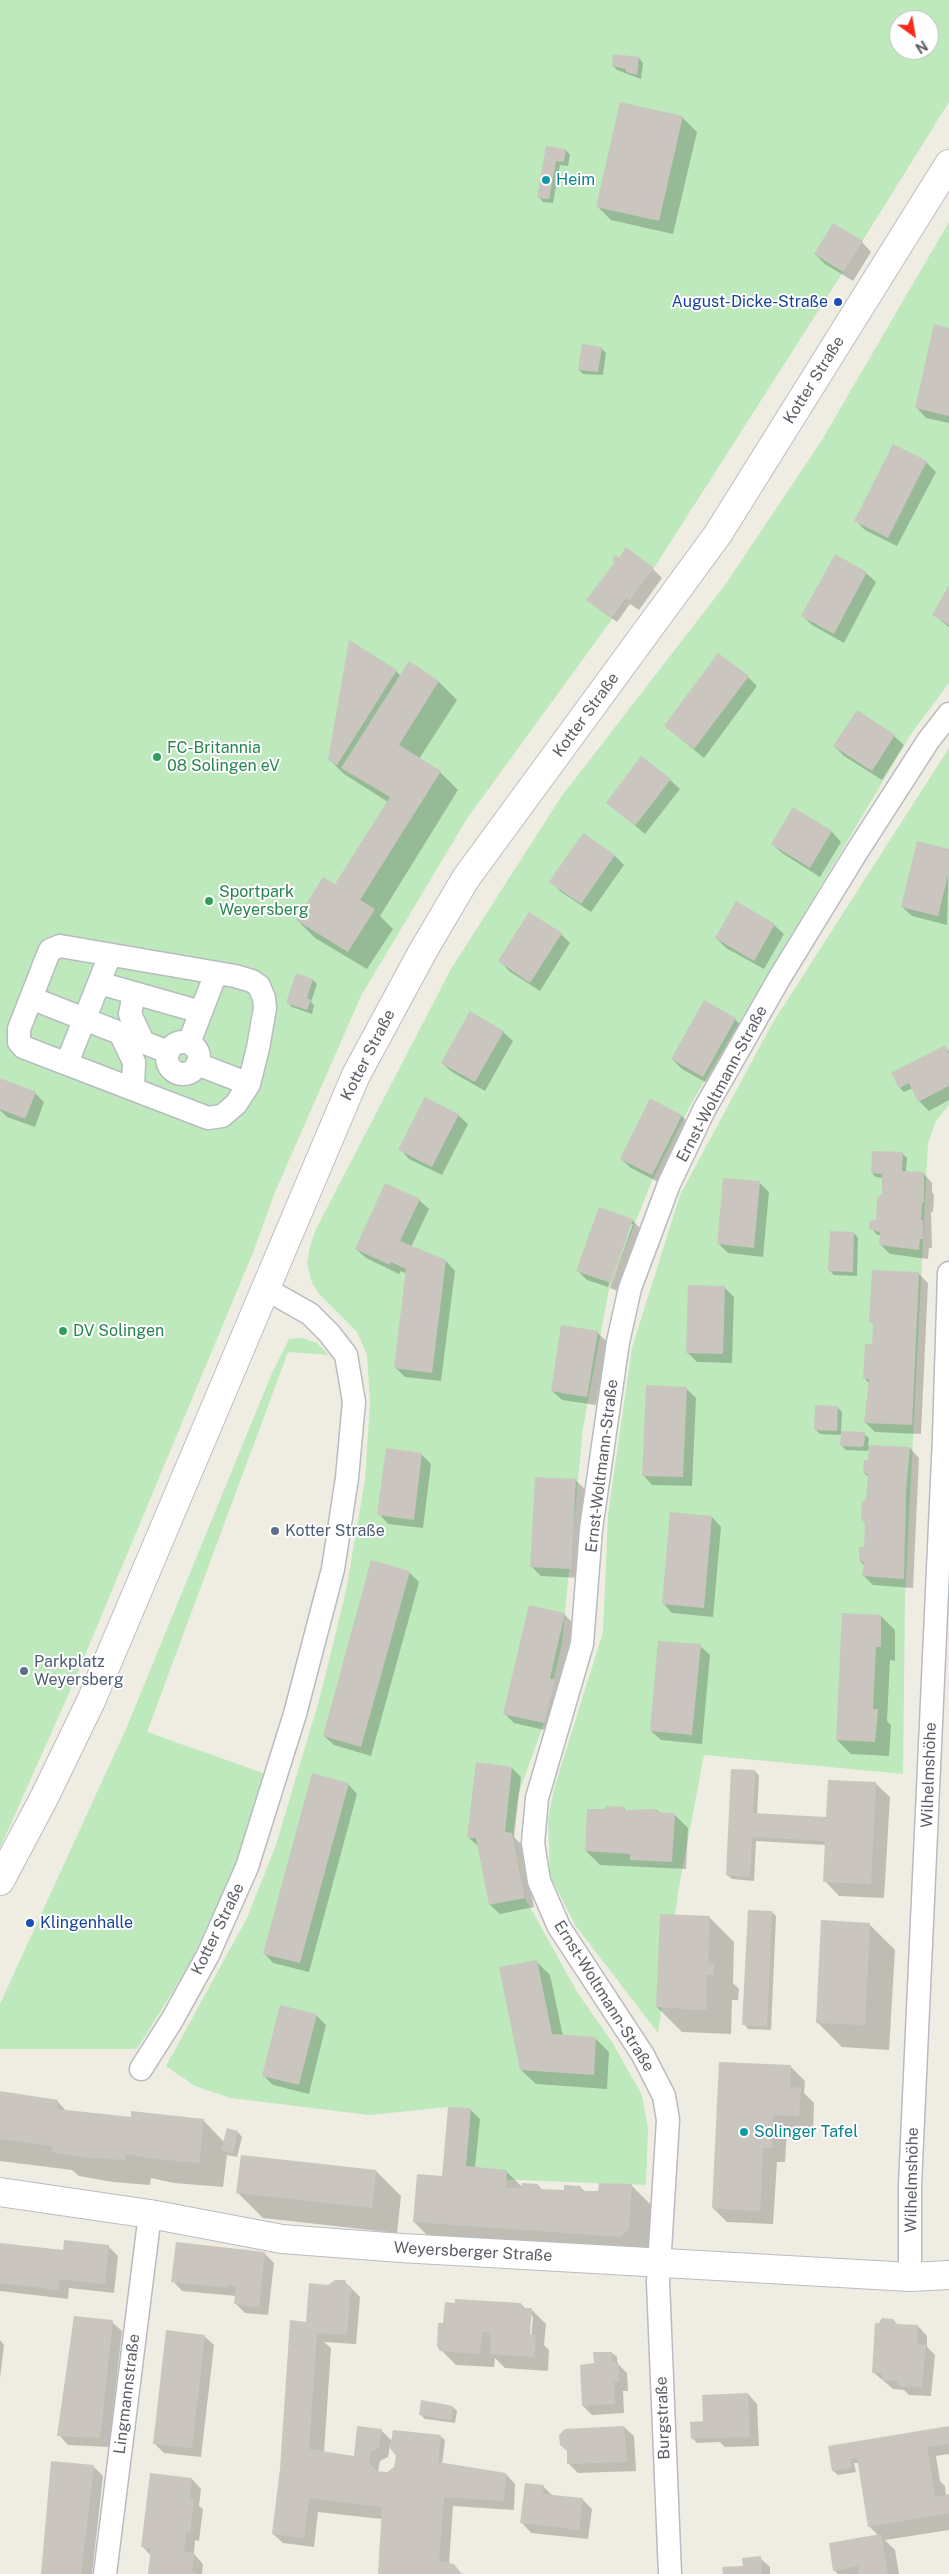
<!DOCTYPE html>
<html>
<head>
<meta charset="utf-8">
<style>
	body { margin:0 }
	#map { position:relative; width:949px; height:2574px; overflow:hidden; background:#efece2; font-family:"Public Sans",sans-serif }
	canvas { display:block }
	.north { position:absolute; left:889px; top:10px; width:50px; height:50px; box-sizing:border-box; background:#fff; border:1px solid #bdbfc1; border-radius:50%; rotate:148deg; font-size:14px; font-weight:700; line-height:20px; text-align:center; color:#5b5f65 }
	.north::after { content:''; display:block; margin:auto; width:18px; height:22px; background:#f9291e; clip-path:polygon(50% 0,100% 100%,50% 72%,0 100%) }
</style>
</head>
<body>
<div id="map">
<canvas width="949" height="2574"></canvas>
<div class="north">N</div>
</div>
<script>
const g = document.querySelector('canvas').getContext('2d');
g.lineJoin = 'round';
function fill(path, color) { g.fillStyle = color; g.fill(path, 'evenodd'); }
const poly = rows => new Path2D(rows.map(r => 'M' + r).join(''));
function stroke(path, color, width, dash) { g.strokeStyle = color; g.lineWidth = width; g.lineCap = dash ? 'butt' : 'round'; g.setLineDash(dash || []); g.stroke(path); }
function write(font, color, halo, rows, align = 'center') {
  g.font = font + ' "Public Sans",sans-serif'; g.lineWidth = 4; g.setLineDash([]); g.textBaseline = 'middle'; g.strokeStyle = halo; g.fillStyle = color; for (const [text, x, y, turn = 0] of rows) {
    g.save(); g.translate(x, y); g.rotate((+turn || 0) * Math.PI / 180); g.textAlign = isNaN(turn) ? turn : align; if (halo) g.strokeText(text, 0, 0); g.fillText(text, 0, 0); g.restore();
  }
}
fill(poly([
	[0,0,949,0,949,102,843,272,654,568,629,601,626,600,466,820,361,996,275,1192,252,1255,70,1691,0,1848],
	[899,20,929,20,929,50,899,50],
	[949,222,949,683,911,734,692,1102,651,1183,609,1289,583,1428,562,1643,544,1723,518,1795,513,1835,525,1898,577,1992,612,2042,642,2095,648,2129,646,2185,465,2178,448,2107,369,2115,231,2098,195,2086,166,2066,247,1918,276,1845,320,1697,346,1591,365,1480,370,1403,367,1355,357,1332,320,1295,312,1283,307,1263,310,1246,316,1229,451,969,561,797,725,585,822,440],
	[949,748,949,1105,936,1121,928,1143,905,1598,903,1774,704,1755,679,1887,658,2033,575,1925,550,1875,548,1819,554,1789,603,1632,608,1515,632,1348,680,1195,772,1024],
	[303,1338,317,1343,329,1355,288,1352,147,1732,266,1774,245,1847,189,1965,137,2049,0,2049,0,2004,126,1729,272,1373,289,1339]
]), '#bde9bc');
fill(poly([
	[639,58,643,63,641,79,617,70,613,66],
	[682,117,697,132,673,234,611,220,597,206],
	[547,147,566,150,570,155,568,166,560,165,553,203,543,202,539,197],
	[862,242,871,252,853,281,825,264,815,254],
	[949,329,949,423,926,418,917,408],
	[601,348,606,353,603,375,583,374,579,370],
	[926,462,936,472,897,546,865,530,856,521],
	[653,569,662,578,639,610,630,604,617,622,592,604],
	[866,573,876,582,844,643,812,625,803,616],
	[949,587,949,627,934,615],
	[409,663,439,682,457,700,419,759,440,772,458,790,380,916,393,929,367,969,315,938,297,920,336,886,388,802,344,774,329,759,396,671,401,676],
	[748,677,757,686,704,758,665,726],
	[894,736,904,745,882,780,844,756,834,746],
	[670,780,680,789,645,834,607,802],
	[793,809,832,832,841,842,820,877,782,853,772,844],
	[584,834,615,856,624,865,591,912,560,891,551,881],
	[949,851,947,925,912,916,902,907],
	[774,925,784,934,764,969,726,948,716,938],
	[561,934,570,943,540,991,509,971,500,961],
	[313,980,317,984,311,1002,314,1005,312,1014,292,1007,288,1003],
	[735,1019,744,1029,712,1086,682,1069,672,1059],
	[503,1032,513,1041,485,1091,452,1072,442,1063],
	[944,1047,949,1051,949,1100,929,1111,919,1101,913,1088,904,1092,900,1088],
	[0,1080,35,1093,44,1102,35,1127,7,1117,0,1110],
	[458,1115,468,1124,442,1175,409,1159,400,1149],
	[682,1116,691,1125,662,1184,631,1168,621,1159],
	[902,1153,907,1158,906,1172,923,1173,932,1183,932,1192,934,1195,933,1212,931,1212,932,1248,929,1248,928,1259,890,1254,880,1244,881,1235,877,1235,869,1225,871,1222,877,1221,883,1195,884,1178,876,1177,872,1173],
	[759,1182,769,1192,763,1257,728,1253,719,1244],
	[419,1200,429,1209,411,1247,446,1261,455,1271,441,1381,405,1377,395,1367,407,1274,401,1271,399,1274,366,1258,356,1249],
	[632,1220,642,1230,620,1292,610,1288,633,1224,630,1224,608,1287,587,1280,578,1271],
	[854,1233,858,1238,857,1276,834,1275,829,1270],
	[918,1273,928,1283,921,1434,875,1432,865,1422,870,1384,864,1378,874,1346,875,1325],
	[725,1288,734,1297,732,1363,697,1362,687,1352],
	[597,1332,607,1342,596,1405,562,1400,552,1391],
	[687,1389,696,1398,692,1486,652,1485,643,1475],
	[838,1408,842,1412,841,1432,864,1434,869,1438,868,1446,910,1448,919,1458,913,1588,873,1585,864,1576,864,1565,860,1561,865,1549,869,1477,864,1473,870,1462,870,1447,867,1451,846,1450,841,1445,842,1435,820,1434,815,1429],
	[421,1454,431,1464,423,1528,388,1524,379,1514],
	[575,1480,585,1489,581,1578,541,1576,532,1567],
	[712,1517,721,1527,713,1617,672,1613,663,1603],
	[409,1572,419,1582,371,1756,334,1745,324,1736],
	[564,1614,574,1624,559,1686,553,1732,514,1723,504,1713],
	[881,1616,895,1630,895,1661,890,1660,887,1721,891,1725,889,1756,851,1754,837,1740],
	[700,1646,710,1655,702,1744,661,1740,651,1731],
	[512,1768,521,1777,514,1837,521,1844,534,1907,500,1914,490,1905,479,1847,468,1837],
	[755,1771,759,1776,757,1815,826,1818,875,1783,890,1797,884,1898,839,1896,825,1881,826,1845,756,1841,754,1881,732,1879,727,1875],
	[348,1784,357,1794,309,1972,273,1963,264,1953],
	[624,1808,626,1811,657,1810,660,1813,674,1814,688,1828,686,1869,600,1865,586,1851],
	[772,1912,776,1916,771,2030,748,2029,744,2024],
	[709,1917,734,1942,733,1983,739,1989,738,2000,732,2000,731,2034,682,2032,657,2007],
	[870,1925,895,1950,889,2050,842,2047,817,2022],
	[536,1961,550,1975,563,2036,595,2038,609,2052,607,2089,536,2084,521,2070],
	[316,2015,326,2025,309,2094,273,2085,264,2076],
	[791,2067,805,2081,804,2093,814,2103,813,2130,787,2129,785,2162,777,2162,773,2224,727,2222,713,2208],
	[0,2093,57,2101,67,2112,132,2119,203,2120,224,2142,228,2130,238,2132,242,2137,237,2157,227,2155,223,2187,174,2183,151,2178,150,2185,113,2182,79,2176,72,2170,0,2161],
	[470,2109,480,2119,475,2168,506,2171,522,2187,538,2185,542,2190,565,2191,580,2187,586,2192,599,2193,631,2185,656,2210,654,2255,439,2247,414,2222,446,2178],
	[376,2171,401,2196,397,2233,263,2218,238,2193],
	[0,2245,64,2252,108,2246,118,2256,114,2293,69,2288,68,2299,0,2291],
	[264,2253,274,2263,268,2315,245,2313,235,2303,236,2296,182,2291,173,2281],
	[344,2281,360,2297,356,2344,324,2342,331,2348,324,2453,355,2457,381,2430,393,2442,440,2436,445,2440,442,2465,506,2474,515,2484,514,2510,453,2506,449,2564,453,2565,462,2574,379,2574,382,2519,318,2512,314,2547,283,2543,273,2534,308,2323,329,2286],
	[390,2445,397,2456,396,2468,387,2473,378,2472,380,2461,388,2457],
	[521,2304,526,2309,532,2310,546,2324,544,2345,549,2350,548,2371,505,2368,495,2358,494,2367,456,2365,441,2350],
	[530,2315,533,2317,531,2341,529,2340],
	[112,2322,122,2331,109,2447,68,2445,59,2435],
	[898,2325,918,2326,927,2336,927,2347,935,2355,931,2396,909,2395,904,2390,893,2389,873,2372],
	[204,2336,214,2345,201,2457,164,2453,154,2443],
	[0,2340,4,2345,0,2378],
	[612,2353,617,2357,617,2363,627,2373,628,2391,623,2391,624,2413,592,2415,583,2406,597,2365],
	[748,2394,757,2404,759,2446,725,2447,720,2442,697,2443,693,2439,704,2422],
	[453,2407,457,2411,455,2423,425,2419,420,2414],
	[624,2427,634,2436,636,2471,578,2473,569,2464],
	[949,2427,949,2454,936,2456,940,2481,945,2486,946,2496,949,2495,949,2530,885,2540,895,2550,899,2574,838,2574,834,2570,879,2536,869,2526,859,2463,854,2463,856,2472,838,2475,833,2471,829,2447],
	[94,2467,103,2476,92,2574,42,2574],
	[192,2479,201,2489,199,2506,203,2509,199,2541,195,2540,194,2554,203,2564,202,2574,149,2574,151,2556,143,2547],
	[543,2486,553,2496,582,2499,592,2509,588,2539,531,2533,522,2523],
	[760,2558,770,2567,770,2574,724,2574,744,2567]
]), '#0003');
fill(poly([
	[613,54,639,57,637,75,626,72,626,69,612,66],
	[620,102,683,116,659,221,596,207],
	[546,146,566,149,564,162,556,161,549,199,537,198],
	[833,223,863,241,843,272,814,254],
	[934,324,949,328,949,416,915,408],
	[582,344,602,347,598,372,578,370],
	[893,444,927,461,888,538,854,521],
	[626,547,654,568,629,601,626,599,612,618,586,600,615,562,612,560,615,555,619,558],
	[835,554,867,572,834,634,801,616],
	[949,585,949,625,932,615],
	[349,640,397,670,337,765,328,760],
	[718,653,749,676,694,749,664,726],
	[409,661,439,681,399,745,441,771,360,900,375,909,348,952,296,920,323,877,335,884,390,797,341,768],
	[857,710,895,735,872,771,833,746],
	[641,756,671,779,635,826,606,803],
	[793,807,832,831,810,868,771,844],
	[583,833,615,855,581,904,549,882],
	[917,841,949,849,949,871,938,916,901,907],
	[736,901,775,924,754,961,715,938],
	[529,912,562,933,530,983,498,961],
	[296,973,313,979,307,998,311,1000,307,1010,286,1003],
	[704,1000,736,1018,703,1077,671,1059],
	[470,1011,504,1031,475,1082,441,1063],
	[945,1045,949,1054,949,1086,918,1102,909,1083,899,1088,891,1073],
	[0,1078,36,1092,25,1119,0,1109],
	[425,1097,459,1114,432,1167,398,1150],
	[650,1098,682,1115,652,1175,620,1159],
	[872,1151,903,1152,902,1171,924,1172,924,1203,922,1203,921,1220,923,1220,923,1239,920,1239,919,1250,879,1245,880,1232,869,1229,870,1221,876,1220,877,1198,882,1194,882,1174,871,1173],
	[723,1178,760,1181,754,1248,717,1244],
	[385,1183,420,1199,400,1241,446,1260,432,1373,394,1368,406,1269,391,1262,390,1265,355,1249],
	[599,1207,633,1219,611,1283,576,1271],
	[830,1231,854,1232,853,1272,828,1271],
	[872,1270,919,1272,912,1425,864,1423,869,1379,863,1379,865,1344,872,1344,873,1325,869,1321],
	[688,1285,725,1286,723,1354,686,1353],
	[561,1325,598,1331,587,1397,551,1391],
	[646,1385,687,1387,683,1477,642,1476],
	[815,1405,838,1406,837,1431,814,1430],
	[841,1431,865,1432,864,1445,862,1447,840,1446],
	[869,1445,910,1447,906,1490,904,1579,862,1576,864,1562,859,1561,859,1547,864,1547,865,1523,861,1519,862,1502,866,1499,868,1474,863,1473,864,1460,868,1460],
	[386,1448,422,1453,414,1520,377,1515],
	[535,1477,576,1479,571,1569,530,1567],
	[670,1512,712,1516,704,1608,662,1604],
	[371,1560,410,1571,361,1747,323,1736],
	[529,1605,565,1613,550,1678,555,1680,544,1723,503,1714],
	[842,1613,881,1615,881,1647,876,1647,873,1709,878,1709,875,1742,836,1740],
	[658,1641,701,1644,692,1735,650,1731],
	[476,1762,512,1767,505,1832,512,1833,525,1898,489,1905,476,1838,467,1838],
	[731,1769,755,1770,753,1813,826,1817,828,1780,876,1782,871,1884,823,1882,825,1841,752,1837,750,1877,726,1875],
	[312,1773,349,1783,300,1963,263,1954],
	[605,1806,624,1807,624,1810,657,1809,657,1812,675,1813,672,1862,630,1860,630,1854,585,1851,587,1809,605,1809],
	[748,1910,772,1911,767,2026,742,2025],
	[660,1914,710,1916,708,1963,714,1963,714,1975,707,1975,706,2010,656,2007],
	[821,1920,870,1923,865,2025,816,2023],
	[537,1960,552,2034,596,2037,594,2075,520,2070,499,1967],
	[280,2005,317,2014,299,2085,262,2076],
	[719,2062,791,2065,790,2087,801,2088,799,2116,773,2115,772,2148,763,2148,760,2211,712,2208],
	[0,2091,58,2100,57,2109,131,2117,131,2111,204,2119,199,2163,148,2158,126,2154,126,2160,87,2158,52,2152,53,2146,0,2139],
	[448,2107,471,2108,466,2166,507,2170,506,2188,521,2188,522,2183,538,2184,538,2189,564,2190,564,2185,581,2186,581,2191,598,2191,599,2183,632,2184,629,2229,621,2237,413,2222,417,2174,442,2176],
	[227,2128,238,2131,233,2154,221,2150],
	[241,2155,376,2170,372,2208,236,2193],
	[64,2240,109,2245,105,2284,60,2279,58,2290,0,2283,0,2243,63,2250],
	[176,2242,265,2252,259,2307,234,2304,236,2286,228,2285,228,2288,171,2282],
	[335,2280,345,2280,347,2286,351,2286,347,2335,317,2333,309,2449,354,2456,357,2426,382,2429,379,2447,371,2452,369,2463,376,2471,387,2472,394,2467,396,2456,390,2448,393,2430,441,2435,438,2462,506,2473,504,2501,444,2497,439,2561,454,2564,461,2573,459,2574,378,2574,382,2507,309,2498,304,2538,272,2534,280,2469,290,2320,306,2322,309,2283,328,2285],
	[455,2299,521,2303,521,2308,532,2308,530,2334,536,2335,534,2357,490,2354,491,2333,482,2332,480,2354,440,2351,437,2346,438,2323,443,2323,445,2302,455,2303],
	[74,2316,113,2320,100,2438,57,2436],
	[882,2318,893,2319,897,2324,918,2325,917,2344,926,2345,922,2387,899,2386,899,2381,882,2380,883,2373,872,2373,875,2323,879,2323],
	[166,2330,205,2335,192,2448,153,2444],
	[593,2352,612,2352,613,2362,618,2362,619,2382,614,2382,615,2404,582,2406,580,2365,594,2363],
	[748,2393,750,2437,691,2439,690,2422,703,2421,702,2395],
	[421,2400,453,2406,451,2420,419,2415],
	[624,2426,627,2462,567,2464,567,2451,560,2445,559,2435,565,2429],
	[949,2426,949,2444,927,2447,935,2497,949,2494,949,2513,868,2527,857,2458,850,2459,852,2468,832,2471,828,2446],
	[51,2461,94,2465,81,2574,41,2574],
	[150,2473,192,2478,190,2498,194,2499,190,2532,186,2532,184,2552,194,2553,192,2572,198,2574,148,2574,151,2548,141,2547],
	[525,2483,544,2485,543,2494,583,2498,579,2530,520,2523],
	[881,2534,888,2574,859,2574,858,2566,833,2571,829,2543],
	[761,2556,762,2574,723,2574,722,2567,743,2566,742,2558]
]), '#cac6bf');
const street = poly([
	[60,946,235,976,252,981,259,986,264,998,265,1008,258,1048,249,1084,236,1104,222,1116,208,1118,23,1047,19,1042,19,1029,47,957,50,950,60,946],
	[99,983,201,1012],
	[134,993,130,1014,143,1042],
	[31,998,168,1052],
	[120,1033,134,1062,133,1089],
	'167 1058a16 16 0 1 1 32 0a16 16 0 1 1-32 0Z',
	[189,1043,216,973],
	[67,1063,110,955],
	[197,1064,249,1084],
	[141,2069,172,2020,208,1955,247,1867,295,1714,333,1569,347,1478,354,1402,346,1355,329,1333,310,1314,266,1289],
	[910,2277,910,2185,944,1437,949,1273],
	[105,2574,150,2214],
	[670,2574,658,2282,668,2120,664,2096,643,2055,559,1927,539,1881,533,1843,537,1798,582,1644,591,1529,618,1342,630,1288,669,1184,704,1110,780,977,856,853,928,741,949,714]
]);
const secondary = poly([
	[0,1881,44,1798,91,1701,356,1075,423,951,466,878,718,534,949,164],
	[0,2192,150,2214,282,2239,401,2248,910,2277,949,2275]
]);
stroke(street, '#b8bbc0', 25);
stroke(secondary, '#b8bcc2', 30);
stroke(street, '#fff', 22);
stroke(secondary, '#fff', 28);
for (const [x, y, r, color] of [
	[546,180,5,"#0f9aa8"],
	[838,302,5,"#1a4fb4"],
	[157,757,5,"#2e9e5b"],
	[209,901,5,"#2e9e5b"],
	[63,1331,5,"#2e9e5b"],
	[275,1531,5,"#5c6f8a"],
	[24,1671,5,"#5c6f8a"],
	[30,1923,5,"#1a4fb4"],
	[744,2132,5,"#0f9aa8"]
]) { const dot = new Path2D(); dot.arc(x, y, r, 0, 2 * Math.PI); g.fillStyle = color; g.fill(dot); stroke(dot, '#fff', 2); }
write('16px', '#0d838f', '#fff', [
	["Heim",556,180],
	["Solinger Tafel",754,2132]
], 'left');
write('16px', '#164399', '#fff', [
	["August-Dicke-Straße",828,302],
	["Klingenhalle",40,1923,"left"]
], 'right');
write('16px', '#5b5f65', '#fff', [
	["Kotter Straße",814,380,-58],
	["Kotter Straße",586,715,-54],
	["Kotter Straße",368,1055,-63],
	["Ernst-Woltmann-Straße",722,1084,-62],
	["Ernst-Woltmann-Straße",602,1466,-83],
	["Wilhelmshöhe",929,1775,-88],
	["Kotter Straße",218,1929,-64],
	["Ernst-Woltmann-Straße",604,1996,58],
	["Wilhelmshöhe",912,2180,-89],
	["Weyersberger Straße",473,2252,3],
	["Lingmannstraße",127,2394,-83],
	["Burgstraße",663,2418,-92]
]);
write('16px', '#27864d', '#fff', [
	["FC-Britannia",167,748],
	["08 Solingen eV",167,766],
	["Sportpark",219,892],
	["Weyersberg",219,910],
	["DV Solingen",73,1331]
], 'left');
write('16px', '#4e5e75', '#fff', [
	["Kotter Straße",285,1531],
	["Parkplatz",34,1662],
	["Weyersberg",34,1680]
], 'left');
</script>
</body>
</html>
